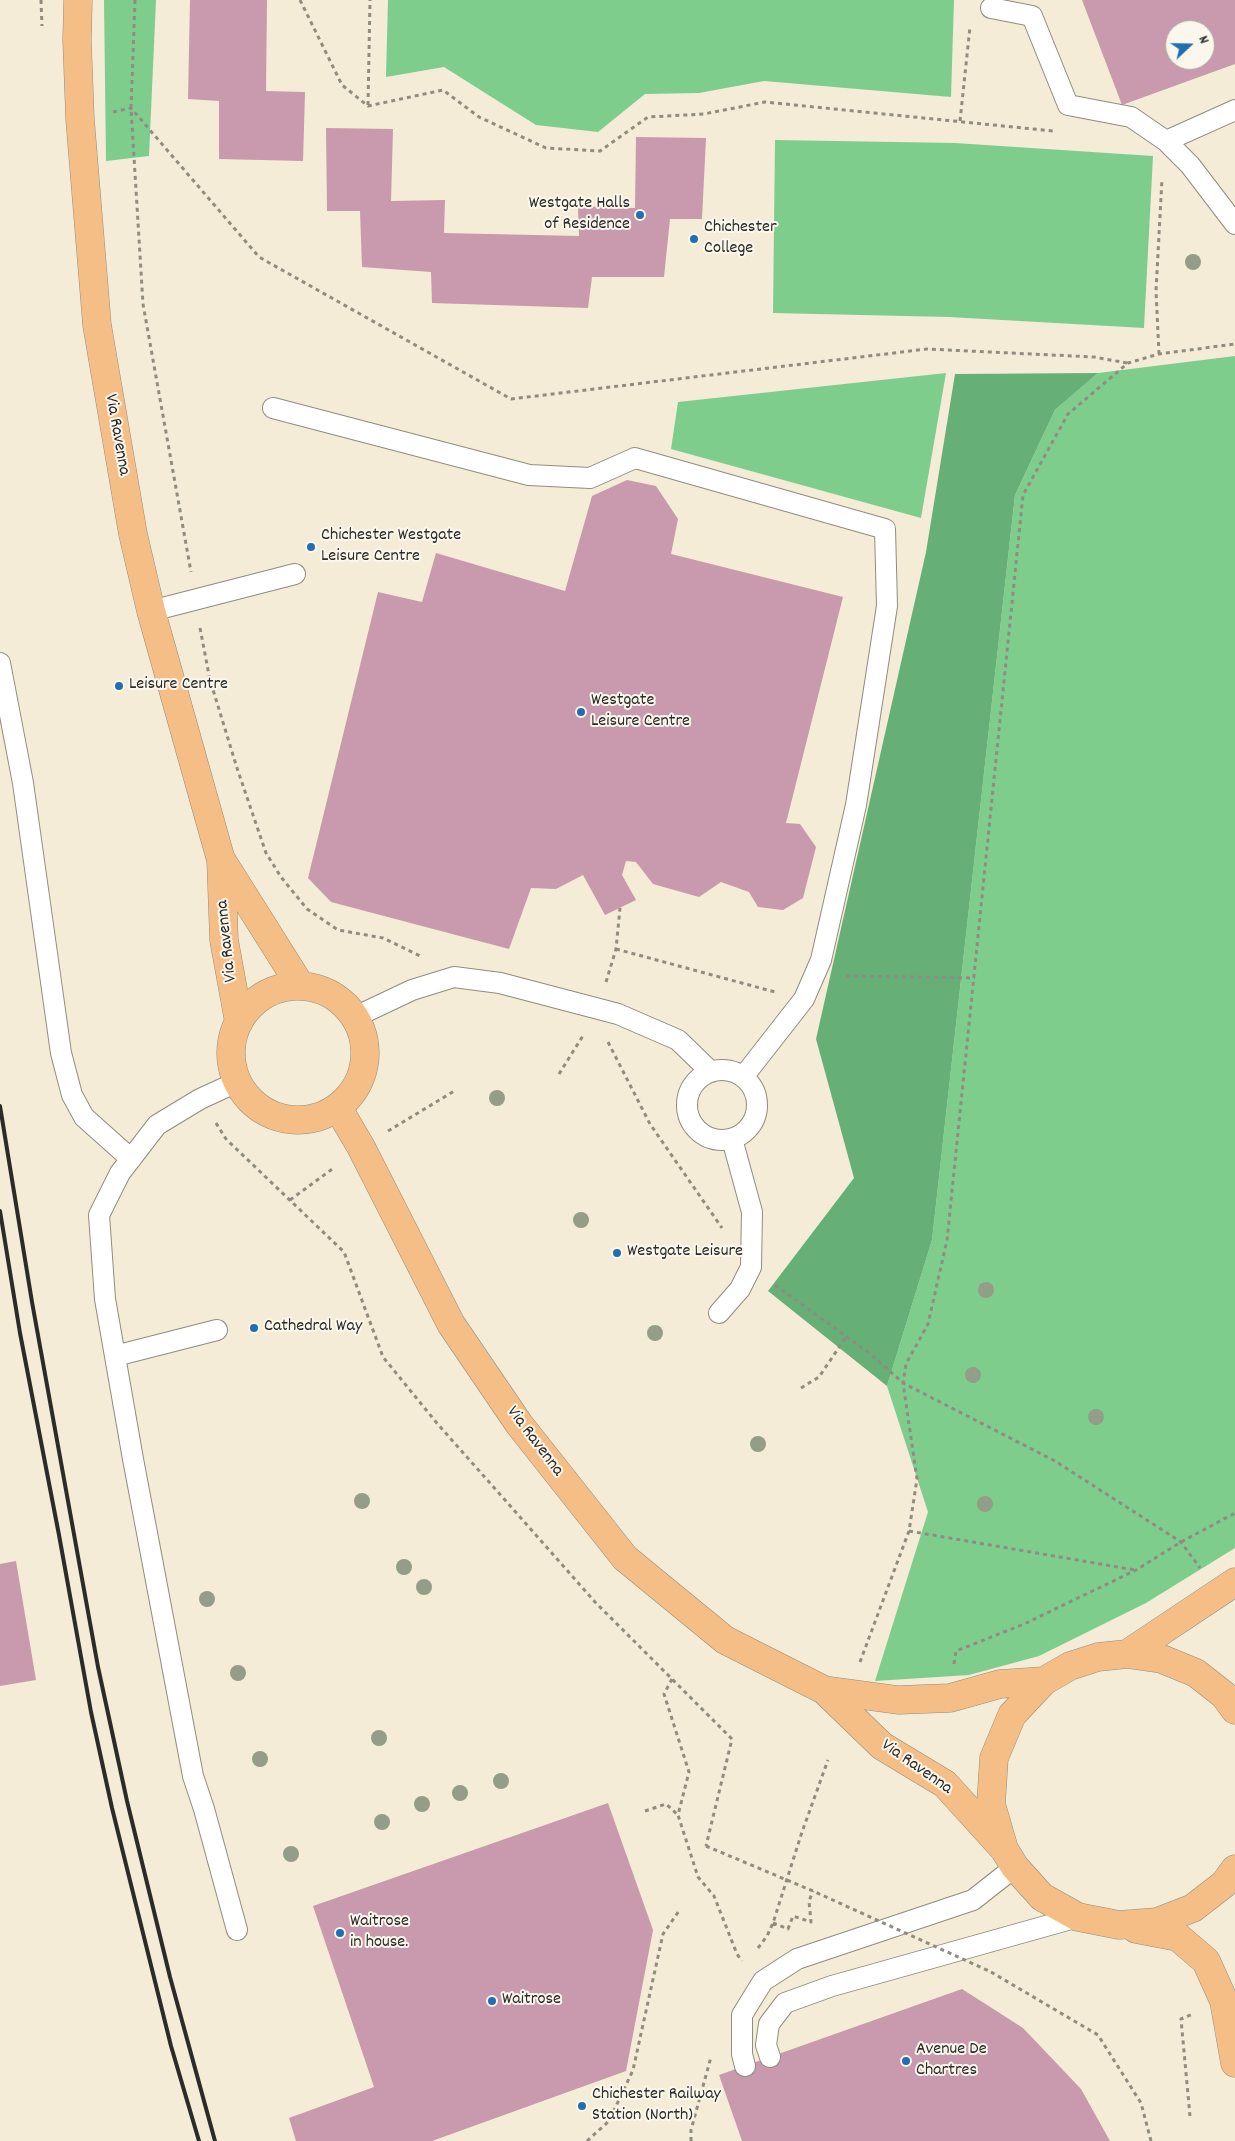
<!DOCTYPE html>
<html>
<head>
<meta charset="utf-8">
<style>
	body { margin:0 }
	#map { position:relative; width:1235px; height:2141px; overflow:hidden; background:#f4ecd6; font-family:Dekko,sans-serif }
	canvas { display:block }
	.north { position:absolute; left:1165px; top:20px; width:50px; height:50px; box-sizing:border-box; background:#fbf7ec; border:1px solid #a8a59f; border-radius:50%; rotate:69deg; font-size:14px; font-weight:700; line-height:20px; text-align:center; color:#2b2b2b }
	.north::after { content:''; display:block; margin:auto; width:18px; height:22px; background:#1f6fb2; clip-path:polygon(50% 0,100% 100%,50% 72%,0 100%) }
</style>
</head>
<body>
<div id="map">
<canvas width="1235" height="2141"></canvas>
<div class="north">N</div>
</div>
<script>
const g = document.querySelector('canvas').getContext('2d');
g.lineJoin = 'round';
function fill(path, color) { g.fillStyle = color; g.fill(path, 'evenodd'); }
const poly = rows => new Path2D(rows.map(r => 'M' + r).join(''));
function stroke(path, color, width, dash) { g.strokeStyle = color; g.lineWidth = width; g.lineCap = dash ? 'butt' : 'round'; g.setLineDash(dash || []); g.stroke(path); }
function write(font, color, halo, rows, align = 'center') {
  g.font = font + ' Dekko,sans-serif'; g.lineWidth = 4; g.setLineDash([]); g.textBaseline = 'middle'; g.strokeStyle = halo; g.fillStyle = color; for (const [text, x, y, turn = 0] of rows) {
    g.save(); g.translate(x, y); g.rotate((+turn || 0) * Math.PI / 180); g.textAlign = isNaN(turn) ? turn : align; if (halo) g.strokeText(text, 0, 0); g.fillText(text, 0, 0); g.restore();
  }
}
fill(poly([
	[104,0,156,0,149,156,106,161],
	[388,0,954,0,951,97,764,81,699,93,645,94,598,132,536,125,444,67,386,77],
	[775,140,955,143,1153,156,1144,328,949,317,773,313],
	[1235,356,1235,1548,1146,1603,1039,1656,969,1675,875,1681,928,1512,887,1386,932,1240,1015,495,1055,410,1098,373],
	[946,373,921,518,671,449,678,402]
]), '#7ecd8d');
fill(poly([
	[1098,373,1055,410,1015,495,932,1240,887,1386,768,1291,854,1178,816,1039,926,552,955,374]
]), '#66b078');
fill(poly([
	[190,0,267,0,266,91,305,92,303,161,219,159,219,101,188,99],
	[1082,0,1235,0,1235,64,1122,105],
	[1175,30,1205,30,1205,60,1175,60],
	[326,128,393,129,391,201,445,200,444,233,579,236,578,206,635,208,636,137,706,138,702,219,670,219,664,277,592,277,588,308,432,303,431,272,362,267,360,211,327,211],
	[627,480,656,486,678,519,671,554,843,597,786,823,800,824,816,847,803,898,783,910,758,907,749,892,721,882,699,897,653,884,636,862,626,861,622,875,636,900,605,915,583,875,556,889,531,888,509,949,331,902,308,878,378,592,422,602,436,553,565,591,592,496],
	[16,1561,36,1680,0,1686,0,1564],
	[608,1803,653,1930,626,2071,432,2141,296,2141,289,2118,374,2087,313,1906],
	[962,1989,1023,2028,1081,2089,1110,2141,742,2141,719,2075]
]), '#c999ad');
const service = poly([
	[991,8,1032,16,1068,105,1131,117,1166,141,1190,165,1235,224],
	[1166,141,1235,110],
	[273,408,529,475,590,478,635,458,885,529,887,606,856,805,821,960,804,999,743,1077],
	[151,611,295,574],
	[0,663,23,783,61,1053,72,1095,84,1117,131,1159],
	[355,1017,412,990,454,977,500,983,618,1014,678,1040,711,1072],
	'687 1105a35 35 0 1 1 70 0a35 35 0 1 1-70 0Z',
	[719,1313,740,1289,751,1267,752,1212,732,1139],
	[115,1356,217,1330],
	[237,1930,204,1809,193,1776,133,1459,105,1299,99,1215,120,1173,157,1125,200,1099,237,1082],
	[770,2057,766,2045,769,2024,785,2003,832,1986,1078,1917],
	[745,2066,742,2054,742,2015,763,1981,797,1959,973,1900,1015,1867]
]);
const primary = poly([
	[78,0,77,40,80,119,97,325,133,534,151,611,221,860,224,940,239,1022],
	[222,861,300,985],
	'231 1053a67 67 0 1 1 134 0a67 67 0 1 1-134 0Z',
	[338,1108,361,1147,451,1324,519,1424,625,1558,725,1640,824,1690,882,1746,945,1784,1004,1849],
	[1127,1654,1235,1582],
	[824,1690,898,1700,950,1698,1000,1684,1044,1681],
	[1235,1710,1224,1695,1196,1673,1162,1659,1127,1654,1098,1657,1070,1666,1044,1681,1012,1715,994,1758,991,1804,1004,1849,1015,1867,1042,1897,1078,1917,1119,1925,1157,1922,1193,1908,1224,1884,1235,1869],
	[1136,1929,1178,1937,1206,1961,1224,2001,1235,2063]
]);
stroke(service, '#908c80', 22);
stroke(primary, '#908c80', 29);
stroke(poly([
	[41,0,42,26],
	[135,0,131,108,143,304,191,572],
	[300,0,342,85,368,106,443,90,479,117,546,148,600,151,648,117,704,114,765,102,1053,131],
	[368,105,370,0],
	[113,112,131,108,259,257,511,399,927,349,1094,357,1127,363],
	[960,121,970,27],
	[1159,354,1156,291,1162,179],
	[200,628,210,680,237,768,266,853,281,877,307,909,338,930,383,938,420,956],
	[616,949,775,992],
	[846,976,975,978],
	[606,982,616,949,620,908],
	[608,1042,650,1124,722,1228],
	[559,1074,584,1034],
	[216,1123,226,1139,344,1252,383,1357,436,1422,595,1602,732,1739,706,1846],
	[388,1131,456,1090],
	[290,1200,335,1167],
	[775,1285,872,1355,903,1383,1055,1461,1181,1542,1200,1568],
	[801,1388,819,1377,846,1337],
	[909,1531,1135,1570],
	[860,1662,909,1531,917,1479,903,1383,906,1364,928,1324,947,1240,1023,495,1068,414,1128,363,1159,354,1235,344],
	[954,1664,956,1651,1024,1624,1136,1570,1181,1542,1235,1513],
	[672,1679,664,1694,689,1772,678,1815,698,1877,714,1896,737,1954,742,1961],
	[645,1811,666,1804,678,1815],
	[773,1923,788,1929,793,1916,811,1922,809,1901,813,1891],
	[758,1948,767,1936,773,1923,802,1832,828,1760],
	[991,1972,1098,2035,1141,2103,1151,2141],
	[1190,2116,1181,2019,1193,2014],
	[587,2141,609,2121,633,2070,663,1934,679,1911],
	[691,2141,691,2130,711,2057]
]), '#908c80', 3, [4, 4]);
stroke(service, '#fff', 20);
stroke(primary, '#f6be87', 28);
stroke(poly([
	[0,1106,32,1302,98,1667,127,1801,170,1977,215,2141],
	[0,1211,20,1333,59,1535,91,1712,112,1808,171,2046,199,2141]
]), '#2b2b2b', 4);
stroke(poly([
	[706,1846,813,1891,989,1971]
]), '#908c80', 3, [4, 4]);
g.fillStyle = '#939d88';
for (const [x, y] of [
	[1193,262],
	[497,1098],
	[581,1220],
	[986,1290],
	[655,1333],
	[973,1375],
	[1096,1417],
	[758,1444],
	[362,1501],
	[985,1504],
	[404,1567],
	[424,1587],
	[207,1599],
	[238,1673],
	[379,1738],
	[260,1759],
	[501,1781],
	[460,1793],
	[422,1804],
	[382,1822],
	[291,1854]
]) { g.beginPath(); g.arc(x, y, 8, 0, 2 * Math.PI); g.fill(); }
for (const [x, y, r, color] of [
	[640,215,5,"#1f6fb2"],
	[694,239,5,"#1f6fb2"],
	[311,547,5,"#1f6fb2"],
	[119,686,5,"#1f6fb2"],
	[581,712,5,"#1f6fb2"],
	[617,1253,5,"#1f6fb2"],
	[254,1328,5,"#1f6fb2"],
	[340,1933,5,"#1f6fb2"],
	[492,2001,5,"#1f6fb2"],
	[906,2061,5,"#1f6fb2"],
	[582,2106,5,"#1f6fb2"]
]) { const dot = new Path2D(); dot.arc(x, y, r, 0, 2 * Math.PI); g.fillStyle = color; g.fill(dot); stroke(dot, '#fbf7ec', 2); }
write('18px', '#2b2b2b', '#fbf7ec', [
	["Westgate Halls",630,205,"right"],
	["of Residence",630,226,"right"],
	["Chichester",704,229],
	["College",704,250],
	["Chichester Westgate",321,537],
	["Leisure Centre",321,558],
	["Leisure Centre",129,686],
	["Westgate",591,702],
	["Leisure Centre",591,723],
	["Westgate Leisure",627,1253],
	["Cathedral Way",264,1328],
	["Waitrose",350,1923],
	["in house.",350,1944],
	["Waitrose",502,2001],
	["Avenue De",916,2051],
	["Chartres",916,2072],
	["Chichester Railway",592,2096],
	["Station (North)",592,2117]
], 'left');
write('18px', '#2b2b2b', '#fbf7ec', [
	["Via Ravenna",116,435,80],
	["Via Ravenna",228,941,-96],
	["Via Ravenna",534,1442,53],
	["Via Ravenna",916,1768,35]
]);
</script>
</body>
</html>
